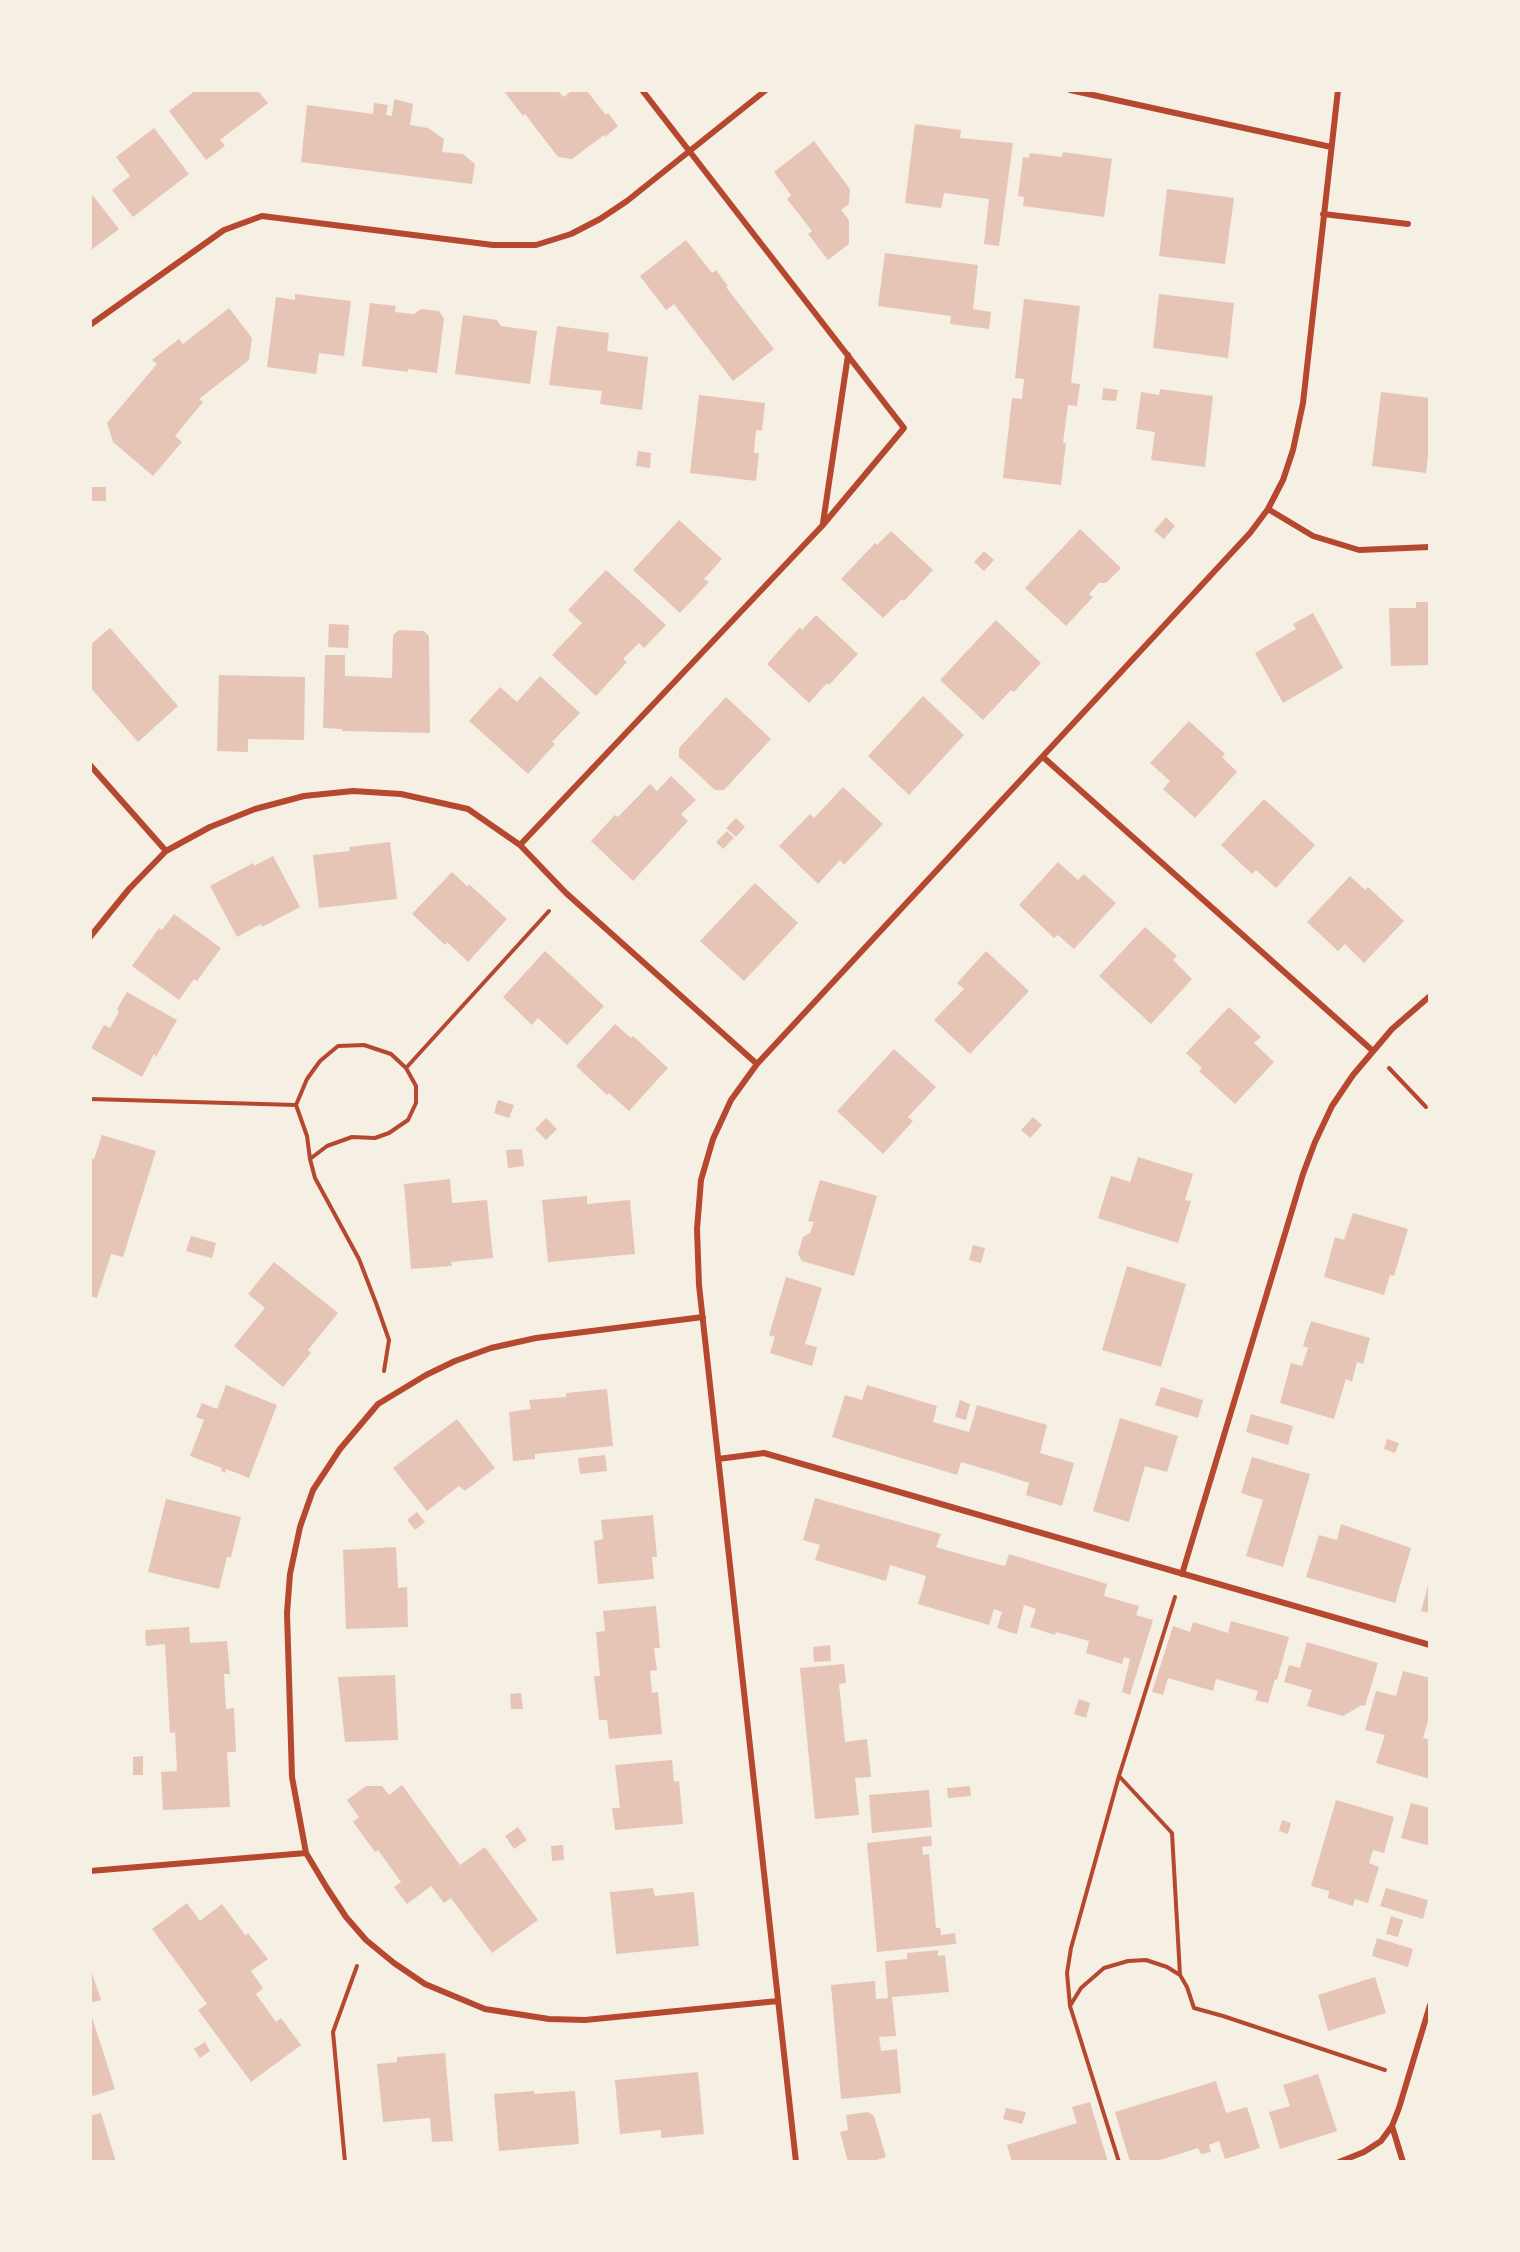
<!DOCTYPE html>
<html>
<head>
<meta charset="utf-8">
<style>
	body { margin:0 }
	#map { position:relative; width:1520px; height:2252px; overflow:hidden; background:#f6efe4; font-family:Rubik,sans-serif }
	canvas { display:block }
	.frame { position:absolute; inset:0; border:92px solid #f6efe4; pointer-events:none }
</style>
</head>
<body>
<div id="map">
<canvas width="1520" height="2252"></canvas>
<div class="frame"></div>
</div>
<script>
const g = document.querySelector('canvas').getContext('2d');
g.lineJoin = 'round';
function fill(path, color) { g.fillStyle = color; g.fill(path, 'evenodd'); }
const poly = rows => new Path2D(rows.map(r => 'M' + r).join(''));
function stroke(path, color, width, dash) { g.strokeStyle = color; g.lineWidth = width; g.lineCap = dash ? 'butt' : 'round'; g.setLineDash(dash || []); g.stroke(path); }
fill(poly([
	[196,90,257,90,268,103,220,140,225,146,206,160,169,111],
	[503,90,558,90,563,97,573,90,586,90,606,115,608,113,618,126,605,137,604,135,572,159,558,157,525,114,523,116],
	[394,99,413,104,410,125,428,128,444,139,442,152,463,154,475,164,472,184,301,162,307,105,373,114,374,103,388,105,386,115,392,116],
	[915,124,961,130,960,138,1013,143,999,246,984,244,989,199,944,193,941,208,905,203],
	[154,128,189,174,133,217,112,190,130,176,116,157],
	[814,141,850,189,849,204,841,210,849,220,849,244,828,260,808,234,812,231,787,199,791,195,774,172],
	[1063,152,1112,159,1104,217,1023,206,1024,197,1018,196,1023,157,1029,158,1030,153,1062,157],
	[1167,189,1234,198,1225,264,1159,256],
	[90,192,119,229,90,251],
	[686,240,712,273,716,270,728,286,726,287,774,349,733,381,674,304,666,310,640,276],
	[885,253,978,265,973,309,991,312,989,329,950,324,951,316,878,306],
	[295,294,351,301,344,356,319,353,316,374,267,367,276,297,295,300],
	[1159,294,1234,303,1228,358,1153,348],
	[1024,299,1080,306,1071,383,1080,384,1077,406,1068,405,1063,443,1066,443,1061,485,1003,478,1012,398,1022,399,1024,379,1015,378],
	[370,303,396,306,395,312,414,314,421,309,439,311,444,319,437,373,408,369,408,372,362,366],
	[229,308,252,338,249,360,199,399,203,402,175,436,182,442,153,476,113,442,107,423,157,364,152,360,179,339,183,344],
	[463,315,497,320,501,326,537,331,530,384,455,374],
	[557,326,609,333,607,351,648,357,642,410,600,404,602,391,549,385],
	[1103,388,1118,390,1116,401,1102,400],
	[1160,389,1213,396,1205,467,1151,460,1155,432,1136,429,1137,422,1141,392,1159,395],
	[1381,392,1430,398,1430,437,1426,473,1372,466],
	[699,395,765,403,762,431,756,430,754,453,759,453,756,481,690,473],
	[638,451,651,453,650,468,636,466],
	[92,487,106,487,106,501,92,501],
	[1166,517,1175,526,1164,539,1154,531],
	[679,520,722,559,704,579,709,582,680,613,633,570],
	[1080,529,1121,568,1106,583,1099,583,1089,594,1093,597,1066,626,1025,588],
	[891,531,933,570,904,601,902,599,883,618,841,579,875,543,877,545],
	[984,551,994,560,984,571,974,562],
	[606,570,666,625,644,648,639,643,623,659,627,662,596,696,552,655,582,623,568,610],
	[1416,602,1430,602,1430,665,1391,666,1389,608,1416,608],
	[1313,613,1343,668,1283,703,1255,653,1296,629,1293,624],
	[816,615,858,654,829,685,827,683,809,703,767,664,800,627,802,630],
	[996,620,1041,663,1014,692,1011,690,983,720,940,680],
	[329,624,349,625,348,648,328,647],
	[110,628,178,706,138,742,90,687,90,645],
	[399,630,424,631,429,636,430,733,342,731,342,729,323,728,325,655,345,655,345,676,392,678,393,635],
	[219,675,305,677,304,740,248,739,248,752,217,751],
	[540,676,580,713,552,742,555,744,528,774,469,721,500,687,517,702],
	[923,696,964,735,909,795,868,756],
	[726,697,771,739,724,790,715,790,679,757,679,748],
	[1189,721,1225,754,1222,757,1237,772,1195,818,1163,789,1170,781,1150,763],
	[671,776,696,800,681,814,688,821,633,881,591,841,615,815,618,817,650,784,657,791],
	[843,787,883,824,844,865,840,860,818,884,779,846,810,814,814,818],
	[1264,799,1315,845,1276,888,1256,870,1252,874,1221,845],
	[736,818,745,827,736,837,726,828],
	[727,831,734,838,723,849,716,842],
	[390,842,397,899,319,908,313,855,350,851,349,847],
	[273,856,300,907,262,927,261,924,237,937,210,886,253,863,254,866],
	[1058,862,1078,880,1084,874,1116,903,1074,949,1058,935,1054,938,1019,905],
	[452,872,468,887,469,884,507,919,468,962,447,942,445,945,412,914],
	[1350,876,1365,890,1368,887,1404,921,1364,963,1345,944,1338,951,1307,922],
	[755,883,798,923,744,981,700,941],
	[174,914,221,948,197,981,194,979,179,1000,132,966,159,928,162,930],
	[1145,927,1177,956,1173,960,1192,979,1151,1024,1099,976],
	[545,951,604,1006,567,1045,538,1018,532,1025,503,997],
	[986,951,1029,991,970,1054,934,1020,964,989,957,983],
	[127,992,177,1020,156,1057,154,1054,142,1077,91,1048,104,1025,110,1028,119,1012,117,1009],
	[1229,1007,1261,1037,1254,1043,1274,1062,1235,1104,1199,1071,1202,1068,1186,1053],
	[615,1024,631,1038,633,1036,668,1068,629,1111,609,1093,607,1095,576,1066],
	[894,1049,936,1087,908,1117,913,1121,883,1154,837,1111],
	[498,1100,514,1105,509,1118,494,1113],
	[1033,1117,1042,1125,1030,1138,1021,1130],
	[546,1118,557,1129,546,1140,535,1129],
	[102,1135,156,1151,123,1257,111,1254,97,1298,90,1296,90,1158,94,1159],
	[522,1149,524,1166,508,1168,506,1150],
	[1138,1157,1193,1174,1185,1200,1191,1201,1178,1243,1098,1218,1111,1176,1130,1182],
	[450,1179,452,1203,487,1200,493,1258,451,1262,452,1266,411,1269,404,1184],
	[820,1180,877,1196,854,1276,802,1261,798,1254,803,1237,810,1233,814,1222,808,1221],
	[587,1196,587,1204,630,1200,635,1254,548,1262,542,1200],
	[1353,1213,1408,1229,1394,1276,1390,1275,1384,1295,1324,1277,1335,1237,1344,1240],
	[191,1236,216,1243,212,1258,186,1251],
	[973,1245,985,1248,981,1263,969,1260],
	[274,1262,338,1313,308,1350,311,1353,283,1387,234,1346,265,1308,248,1294],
	[1127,1266,1186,1284,1161,1367,1102,1350],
	[786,1277,822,1288,805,1344,817,1347,812,1366,770,1353,775,1337,769,1335],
	[1311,1321,1370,1338,1363,1364,1357,1362,1352,1382,1346,1379,1334,1419,1280,1403,1291,1363,1302,1366,1308,1348,1303,1346],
	[226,1385,277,1405,249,1478,226,1469,225,1473,221,1471,222,1468,190,1456,204,1420,196,1417,202,1403,217,1409],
	[867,1385,937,1406,933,1422,969,1432,977,1405,1047,1425,1040,1453,1074,1463,1062,1506,1026,1495,1029,1483,995,1472,961,1462,957,1475,832,1437,845,1395,862,1400],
	[1161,1387,1203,1400,1198,1418,1155,1405],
	[607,1389,613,1446,535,1454,535,1459,513,1461,509,1412,531,1409,529,1400,566,1397,566,1393],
	[960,1400,970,1404,966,1420,955,1417],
	[1251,1414,1293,1426,1288,1445,1246,1432],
	[1120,1418,1178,1436,1167,1472,1145,1466,1129,1522,1093,1511],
	[457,1419,495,1468,465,1491,459,1486,427,1511,393,1468],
	[1387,1439,1399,1443,1395,1453,1384,1449],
	[605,1455,607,1471,580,1474,578,1458],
	[1252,1457,1310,1474,1283,1567,1246,1556,1263,1500,1241,1493],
	[815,1498,941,1534,936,1547,970,1557,1005,1566,1009,1554,1107,1584,1104,1596,1139,1606,1136,1615,1153,1620,1130,1695,1122,1692,1130,1659,1124,1657,1122,1664,1086,1653,1089,1641,1056,1632,1055,1635,1030,1627,1036,1609,1024,1605,1017,1634,1009,1632,997,1628,1002,1612,994,1609,989,1625,918,1604,926,1576,890,1565,886,1581,815,1560,820,1545,803,1540],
	[166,1499,241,1517,231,1557,227,1557,219,1589,148,1572],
	[417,1512,425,1522,415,1530,407,1520],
	[653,1515,657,1557,652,1557,654,1579,598,1584,594,1541,603,1539,601,1520],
	[1341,1524,1411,1548,1395,1603,1306,1577,1319,1535,1337,1540],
	[396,1547,398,1588,407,1587,408,1627,346,1629,343,1550],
	[1429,1582,1430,1582,1430,1613,1421,1611],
	[656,1606,660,1648,654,1648,657,1670,650,1671,652,1693,658,1692,662,1734,609,1739,607,1720,599,1720,594,1676,600,1676,596,1632,605,1631,603,1611],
	[1231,1621,1289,1637,1277,1680,1275,1679,1268,1703,1255,1700,1258,1691,1216,1679,1213,1691,1168,1678,1163,1695,1152,1692,1173,1626,1190,1632,1193,1622,1228,1633],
	[189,1627,190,1643,227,1641,230,1674,224,1674,226,1709,234,1708,236,1752,227,1752,230,1807,163,1810,161,1772,177,1771,175,1732,170,1733,165,1644,146,1646,145,1630],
	[1307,1642,1378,1663,1365,1706,1362,1705,1343,1716,1307,1706,1312,1690,1284,1682,1289,1665,1300,1668],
	[830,1645,831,1661,814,1662,813,1647],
	[844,1664,846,1683,839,1684,845,1742,867,1739,871,1777,855,1778,859,1815,815,1819,800,1668],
	[1403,1671,1430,1678,1430,1714,1423,1738,1430,1740,1430,1779,1376,1763,1385,1735,1365,1730,1376,1691,1396,1696],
	[395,1675,398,1740,345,1742,338,1677],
	[521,1693,523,1709,511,1709,510,1694],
	[1079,1699,1090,1703,1086,1718,1074,1714],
	[143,1756,143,1775,133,1775,133,1757],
	[672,1760,674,1782,679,1781,683,1824,615,1830,612,1808,620,1808,615,1765],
	[402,1785,460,1865,485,1847,538,1920,492,1953,451,1898,444,1903,431,1886,407,1904,394,1887,401,1882,378,1850,375,1852,353,1822,359,1817,347,1800,366,1786,382,1786,389,1795],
	[970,1786,971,1796,948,1798,947,1788],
	[929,1790,932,1827,872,1833,869,1795],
	[1336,1800,1394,1817,1384,1853,1373,1850,1369,1863,1379,1867,1368,1903,1355,1899,1353,1906,1328,1898,1329,1891,1311,1886],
	[1411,1803,1430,1808,1430,1846,1401,1838],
	[1282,1820,1291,1823,1288,1834,1279,1831],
	[518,1827,527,1840,514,1849,505,1836],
	[931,1836,932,1846,922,1847,923,1855,929,1854,936,1928,940,1928,941,1935,955,1933,956,1944,877,1952,867,1843],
	[563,1845,564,1860,552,1861,551,1846],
	[653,1888,655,1896,694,1892,699,1946,616,1954,610,1892],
	[1386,1888,1428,1900,1423,1919,1380,1906],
	[187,1903,200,1921,222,1904,246,1936,248,1933,268,1959,251,1971,263,1988,256,1994,276,2022,281,2018,301,2045,251,2082,198,2010,207,2004,152,1929],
	[1391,1916,1403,1920,1398,1937,1386,1934],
	[1377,1938,1413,1949,1408,1967,1372,1956],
	[938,1950,938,1956,945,1955,949,1992,892,1997,896,2036,879,2037,881,2051,897,2049,901,2093,841,2099,831,1985,875,1981,876,1999,888,1998,885,1961,907,1959,907,1953],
	[90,1967,101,2000,90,2003],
	[1375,1977,1386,2013,1328,2031,1318,1995],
	[90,2011,115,2089,90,2097],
	[205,2042,210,2051,200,2058,194,2049],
	[445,2053,453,2141,432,2142,430,2118,383,2122,377,2064,397,2062,397,2057],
	[698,2072,704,2134,661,2138,661,2130,620,2134,615,2080],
	[1318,2074,1337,2131,1280,2149,1269,2112,1290,2106,1283,2085],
	[1216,2081,1226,2113,1247,2107,1260,2148,1225,2159,1219,2141,1209,2145,1211,2152,1201,2154,1198,2148,1154,2162,1130,2162,1115,2112],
	[534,2091,534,2094,575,2091,579,2144,499,2151,494,2094],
	[1090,2102,1108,2162,1012,2162,1007,2145,1077,2123,1072,2107],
	[1006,2108,1026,2112,1022,2124,1003,2119],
	[868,2112,874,2116,886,2157,871,2162,848,2162,840,2132,848,2130,846,2115],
	[101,2113,116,2162,90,2162,90,2116]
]), '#e6c5b7');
stroke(poly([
	[1389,1068,1426,1107],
	[90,1099,296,1105,307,1136,310,1159],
	[296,1105,307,1079,320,1061,338,1046,364,1045,391,1054,406,1068,549,911],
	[384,1371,389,1340,376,1303,359,1259,315,1178,310,1159,327,1146,352,1137,375,1138,389,1133,408,1120,416,1103,416,1086,406,1068],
	[1175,1597,1119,1776,1172,1833,1180,1975],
	[1070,2006,1081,1988,1104,1968,1128,1961,1146,1960,1167,1967,1180,1975,1187,1987,1194,2008,1223,2016,1385,2070],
	[345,2162,333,2032,357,1966],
	[1119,2162,1070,2006,1067,1973,1071,1948,1119,1776]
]), '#b5482f', 4);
stroke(poly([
	[1070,90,1331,147],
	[1323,214,1408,224],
	[90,325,224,230,262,216,493,245,536,245,571,234,600,219,627,201,766,90],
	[1268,509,1313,536,1359,550,1430,547],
	[823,523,848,355],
	[1043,757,1373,1051],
	[90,765,166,851],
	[520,845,822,526,904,428,642,90],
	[90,937,129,889,166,851,210,827,255,809,304,796,353,791,401,794,468,809,520,845,566,893,757,1064],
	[703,1317,536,1338,491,1348,455,1361,426,1375,378,1404,340,1449,313,1490,300,1527,290,1574,287,1613,292,1777,306,1853,327,1888,346,1917,366,1940,394,1963,425,1984,485,2009,549,2019,585,2020,778,2001],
	[718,1459,764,1453,1430,1645],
	[1182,1574,1303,1174,1315,1142,1332,1106,1353,1075,1392,1029,1430,996],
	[90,1871,306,1853],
	[1392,2126,1403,2162],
	[796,2162,699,1285,697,1229,701,1180,713,1139,731,1100,757,1064,1250,533,1268,509,1283,480,1293,450,1303,403,1338,90],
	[1339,2162,1364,2152,1381,2141,1392,2126,1399,2108,1430,2005]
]), '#b5482f', 6);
</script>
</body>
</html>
